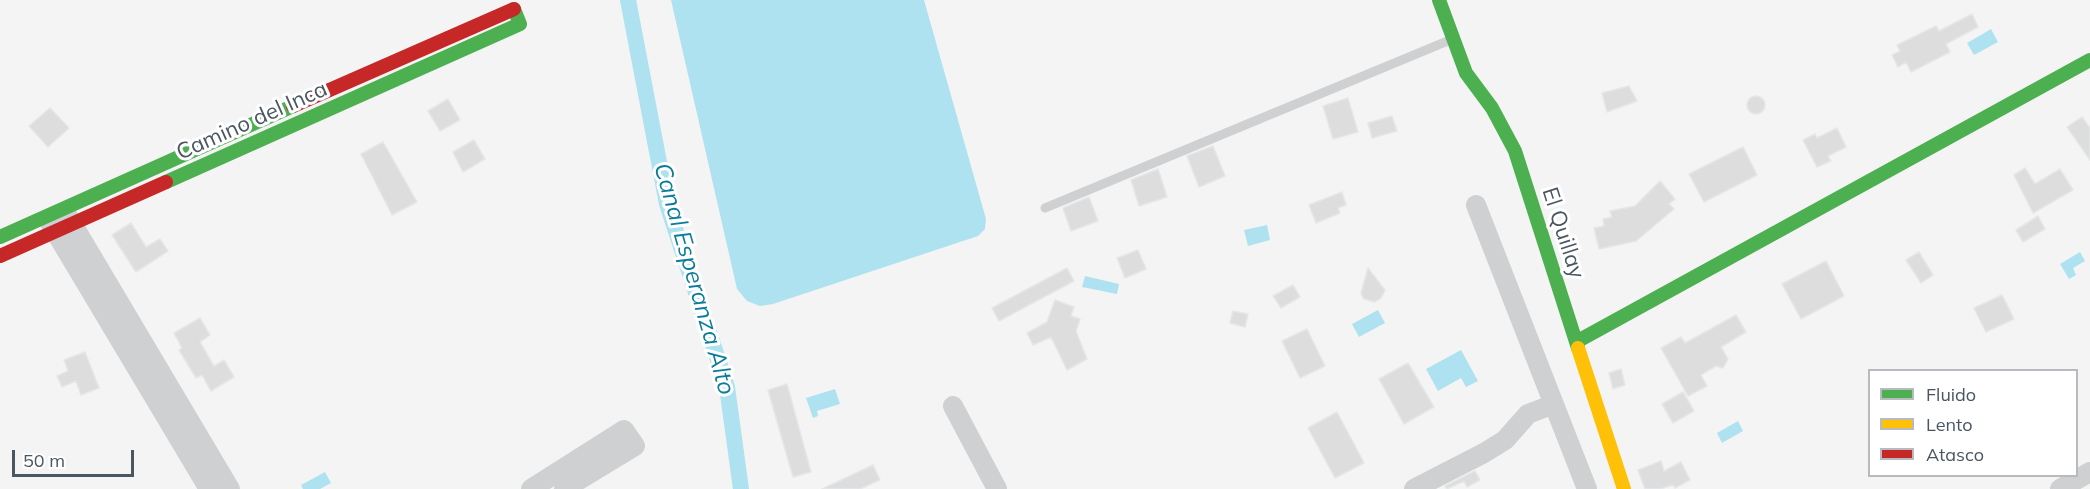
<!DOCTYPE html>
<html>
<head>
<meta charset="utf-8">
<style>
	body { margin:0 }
	#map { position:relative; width:2090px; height:489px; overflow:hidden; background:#f4f4f4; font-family:Mulish,sans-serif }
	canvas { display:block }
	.legend { position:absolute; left:1868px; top:369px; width:210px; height:108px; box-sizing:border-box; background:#fff; border:2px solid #b7bbc0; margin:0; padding:8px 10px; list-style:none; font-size:18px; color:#4a5661 }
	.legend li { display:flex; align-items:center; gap:12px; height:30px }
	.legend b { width:30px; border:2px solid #b7bbc0 }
	.scale { position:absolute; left:12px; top:450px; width:122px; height:27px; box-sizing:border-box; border:3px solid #4a5661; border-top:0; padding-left:8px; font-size:18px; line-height:21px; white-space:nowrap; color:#4a5661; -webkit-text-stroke:4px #fff; paint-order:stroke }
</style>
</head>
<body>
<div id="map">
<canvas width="2090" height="489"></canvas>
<ul class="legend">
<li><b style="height:8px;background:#4caf50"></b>Fluido</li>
<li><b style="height:8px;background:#ffc107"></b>Lento</li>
<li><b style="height:8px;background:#c62828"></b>Atasco</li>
</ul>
<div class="scale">50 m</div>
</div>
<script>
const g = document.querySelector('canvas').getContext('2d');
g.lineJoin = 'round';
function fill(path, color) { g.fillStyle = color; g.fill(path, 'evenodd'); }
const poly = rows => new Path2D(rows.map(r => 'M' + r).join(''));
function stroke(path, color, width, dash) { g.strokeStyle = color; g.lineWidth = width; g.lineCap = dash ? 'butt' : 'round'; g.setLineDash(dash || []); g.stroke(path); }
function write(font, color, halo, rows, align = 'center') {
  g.font = font + ' Mulish,sans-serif'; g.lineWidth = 6; g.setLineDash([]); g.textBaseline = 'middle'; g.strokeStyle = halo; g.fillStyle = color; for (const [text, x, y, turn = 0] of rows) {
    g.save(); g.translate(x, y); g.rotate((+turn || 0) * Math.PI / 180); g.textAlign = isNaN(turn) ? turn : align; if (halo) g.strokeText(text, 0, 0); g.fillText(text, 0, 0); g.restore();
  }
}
fill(poly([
	[671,0,924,0,986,219,985,229,978,236,773,304,760,306,747,301,737,289],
	[1991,29,1998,42,1974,55,1967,43],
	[1267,225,1270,240,1248,246,1244,230],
	[2080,252,2085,261,2073,268,2076,275,2069,279,2060,264],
	[1085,276,1119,284,1117,294,1082,287],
	[1378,310,1385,323,1359,337,1352,324],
	[1461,350,1478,381,1466,387,1461,378,1438,391,1426,369],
	[835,389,840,404,817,411,818,416,813,418,806,398],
	[1738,421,1743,431,1722,443,1717,433],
	[325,472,331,483,320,489,303,489,301,485]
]), '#aee2f0');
stroke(poly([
	[628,0,667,204,727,387,741,489]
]), '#aee2f0', 16);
const building = poly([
	[1972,14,1978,27,1946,44,1950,52,1911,72,1906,62,1898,67,1892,55,1900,51,1897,45,1936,26,1939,31,1972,14],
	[1629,86,1637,101,1607,112,1602,93,1629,86],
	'1747 105a9 9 0 1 1 18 0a9 9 0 1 1-18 0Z',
	[1348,98,1358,132,1333,139,1323,106,1348,98],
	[448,99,460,120,440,131,428,111,448,99],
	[50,108,69,128,48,147,29,126,50,108],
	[1392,116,1397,131,1372,138,1368,123,1392,116],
	[2082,117,2090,128,2090,160,2067,127,2082,117],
	[1837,128,1846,147,1828,156,1831,161,1817,167,1803,140,1815,134,1817,138,1837,128],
	[474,140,485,159,463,172,453,152,474,140],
	[383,142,417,202,392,215,361,154,383,142],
	[1213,146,1225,176,1199,187,1187,156,1213,146],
	[1743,147,1757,175,1704,202,1689,174,1743,147],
	[2025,168,2035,184,2060,169,2073,190,2033,213,2014,175,2025,168],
	[1158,169,1167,197,1139,206,1131,180,1158,169],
	[1660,181,1675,199,1669,204,1674,209,1636,241,1599,249,1594,228,1604,226,1603,219,1612,217,1610,211,1635,206,1660,181],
	[1342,192,1346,205,1338,208,1340,213,1316,223,1309,205,1342,192],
	[1089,197,1098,221,1071,231,1063,208,1089,197],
	[2038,216,2045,229,2023,242,2016,230,2038,216],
	[131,223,146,247,160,239,168,251,136,272,112,235,131,223],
	[1138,250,1146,269,1125,278,1117,258,1138,250],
	[1919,252,1933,275,1921,283,1906,260,1919,252],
	[1826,261,1844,296,1801,319,1782,284,1826,261],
	[1067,268,1074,281,999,321,992,308,1067,268],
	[1368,268,1385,290,1381,298,1375,302,1364,299,1361,293,1368,268],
	[1293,285,1300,297,1281,308,1273,296,1293,285],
	[2002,295,2014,319,1986,332,1974,308,2002,295],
	[1055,300,1074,307,1071,316,1080,319,1076,331,1087,359,1067,370,1051,337,1033,345,1027,333,1047,322,1055,300],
	[1233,311,1248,314,1245,327,1230,323,1233,311],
	[1736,315,1746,332,1721,347,1728,359,1723,368,1716,366,1701,375,1707,386,1688,396,1661,348,1681,337,1685,343,1736,315],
	[200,318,210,335,200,342,214,366,224,360,234,377,211,391,202,375,196,378,179,350,182,348,174,333,200,318],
	[1307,329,1325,366,1300,378,1282,341,1307,329],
	[85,352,99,388,81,395,76,381,62,387,57,376,68,371,64,360,85,352],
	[1408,363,1434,407,1404,424,1379,379,1408,363],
	[1621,369,1625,385,1613,389,1609,373,1621,369],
	[787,384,811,472,793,477,768,390,787,384],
	[1683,392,1694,411,1673,423,1662,404,1683,392],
	[1337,412,1364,463,1335,478,1308,428,1337,412],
	[1661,461,1664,471,1681,462,1690,480,1675,488,1673,485,1660,489,1645,489,1638,470,1661,461],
	[873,465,880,480,860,489,822,489,873,465],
	[1475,471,1480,480,1467,487,1464,481,1447,489,1445,486,1475,471]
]);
fill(building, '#ddddde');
stroke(building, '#e5e6e7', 1.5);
stroke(poly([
	[1045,208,1450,40]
]), '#ced0d2', 9);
stroke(poly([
	[1476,205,1587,489],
	[66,213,230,489],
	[49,221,209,489],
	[953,406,997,489],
	[531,489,624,430,635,446,564,489],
	[1414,489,1484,453,1505,440,1528,414,1554,404],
	[2060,489,2090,472]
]), '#ced0d2', 20);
stroke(poly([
	[1439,0,1466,73,1492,108,1515,151,1578,348],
	[166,182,520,24,514,9],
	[0,237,293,106],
	[1576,342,2090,60]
]), '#4caf50', 14);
stroke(poly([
	[1578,348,1624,489]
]), '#ffc107', 14);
stroke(poly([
	[293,106,514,9],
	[0,256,166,182]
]), '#c62828', 14);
write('22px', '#4a5661', '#fff', [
	["Camino del Inca",252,121,-24],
	["El Quillay",1563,233,72]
]);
write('italic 24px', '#0c7c9b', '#fff', [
	["Canal Esperanza Alto",694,279,74]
]);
</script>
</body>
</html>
